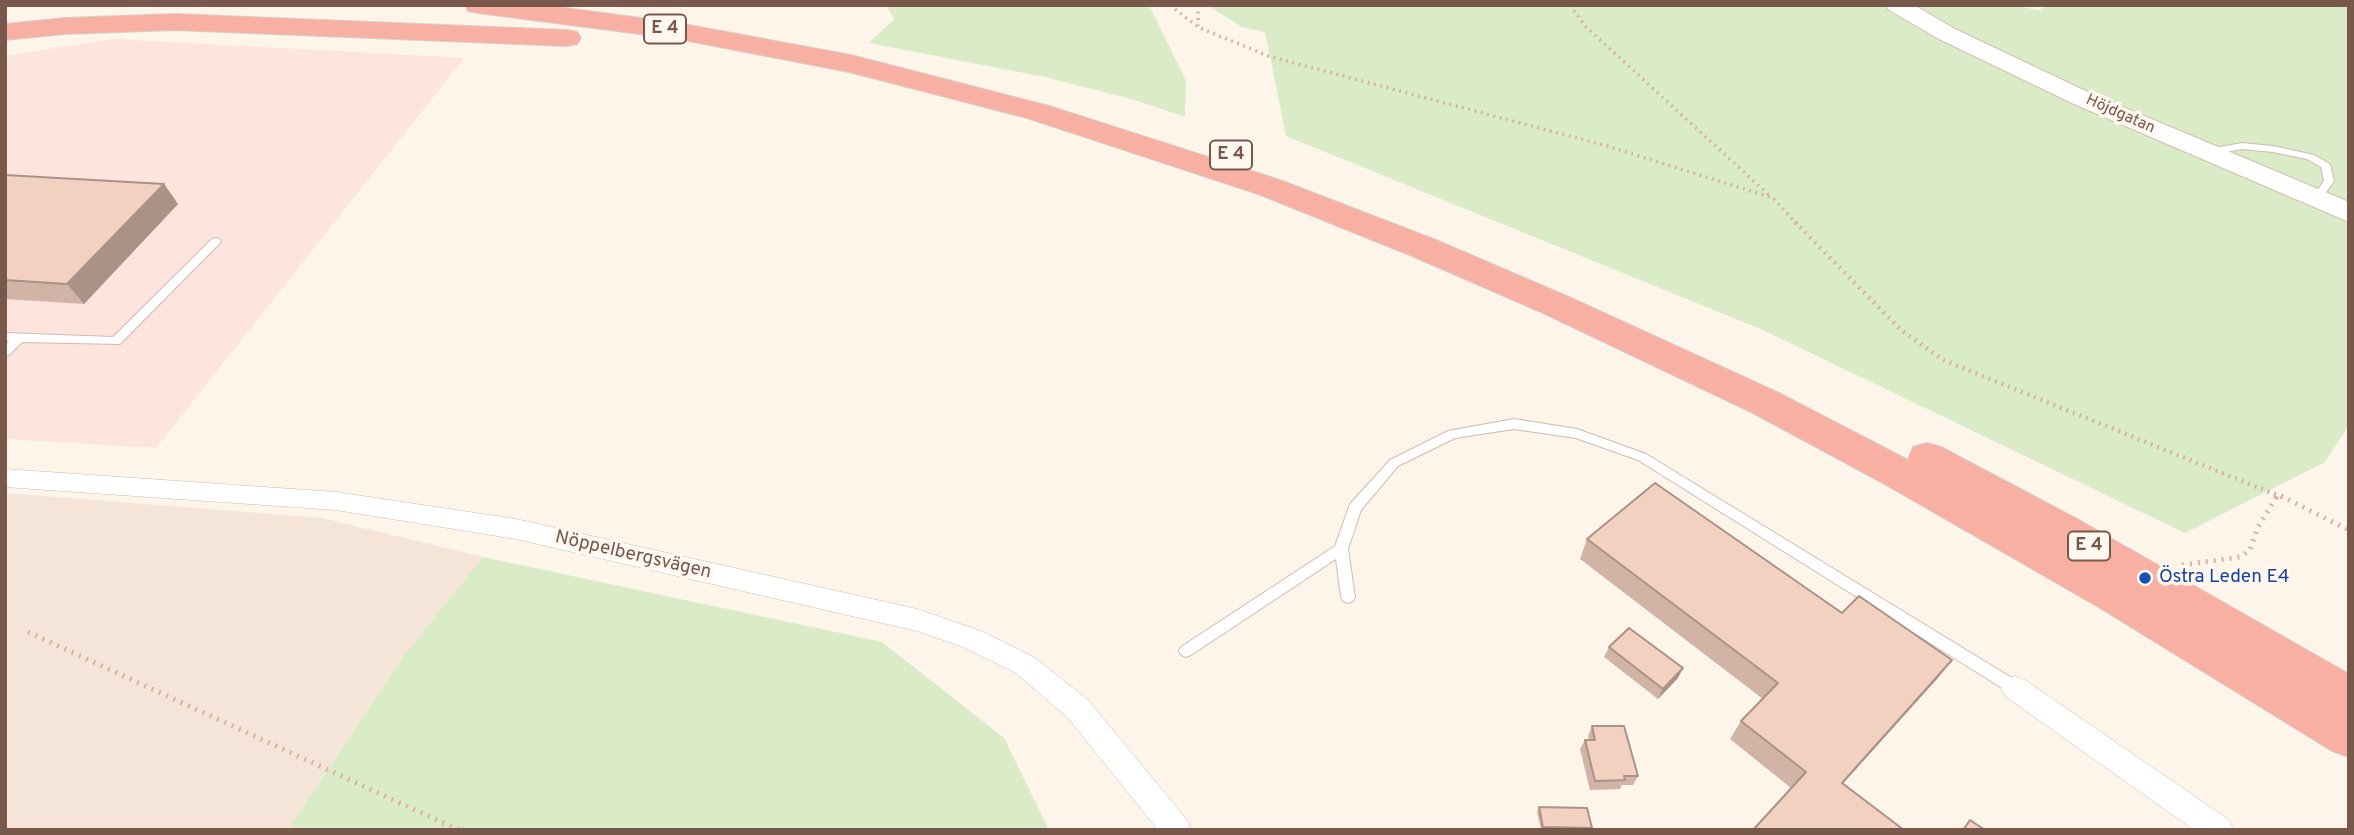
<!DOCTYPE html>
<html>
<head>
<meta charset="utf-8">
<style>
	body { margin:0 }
	#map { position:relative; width:2354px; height:835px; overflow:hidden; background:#fdf4ea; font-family:Overpass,sans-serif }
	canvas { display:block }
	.frame { position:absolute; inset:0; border:7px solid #79584c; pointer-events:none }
</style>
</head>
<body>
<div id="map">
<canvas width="2354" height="835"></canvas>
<div class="frame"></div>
</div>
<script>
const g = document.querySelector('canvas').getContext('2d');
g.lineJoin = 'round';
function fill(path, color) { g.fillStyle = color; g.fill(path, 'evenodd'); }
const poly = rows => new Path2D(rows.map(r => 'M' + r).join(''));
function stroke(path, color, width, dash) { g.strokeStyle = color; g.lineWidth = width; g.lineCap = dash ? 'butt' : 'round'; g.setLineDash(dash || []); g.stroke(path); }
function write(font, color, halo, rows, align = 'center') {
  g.font = font + ' Overpass,sans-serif'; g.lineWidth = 7; g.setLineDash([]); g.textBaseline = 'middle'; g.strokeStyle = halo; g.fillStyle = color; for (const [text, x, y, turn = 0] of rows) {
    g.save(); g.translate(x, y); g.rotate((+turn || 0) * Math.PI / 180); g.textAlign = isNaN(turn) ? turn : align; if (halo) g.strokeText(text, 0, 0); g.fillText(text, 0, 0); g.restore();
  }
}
fill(poly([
	[5,493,322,518,483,557,403,657,288,830,5,830]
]), '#f5e5d8');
fill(poly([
	[114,39,464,58,156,448,5,439,5,56]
]), '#fde5de');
fill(poly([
	[886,5,1149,5,1186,81,1185,117,1135,100,1045,77,869,43,894,19],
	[1207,5,2009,5,2039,10,2050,5,2349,5,2349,425,2325,462,2185,533,1763,330,1286,136,1265,32,1242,27],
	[483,557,882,642,1004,738,1049,830,288,830,403,657]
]), '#d9ecc7');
const lane = poly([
	[2242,143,2273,146,2314,155,2330,164,2334,181,2320,201,2316,202,2311,199,2324,181,2321,167,2307,159,2273,152,2242,149,2210,155,2205,152,2210,149,2242,143],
	[216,238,220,239,221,241,220,243,120,344,22,342,9,355,5,356,5,345,9,341,5,341,5,333,113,337,212,239,216,238],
	[1514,419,1577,429,1646,454,2020,683,2022,688,2020,693,2015,694,2010,693,1638,460,1576,438,1514,429,1455,438,1398,466,1361,510,1348,549,1355,597,1353,601,1348,603,1343,601,1341,597,1336,559,1191,655,1186,657,1181,655,1179,651,1181,647,1335,546,1350,504,1390,460,1448,431,1514,419]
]);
const street = poly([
	[5,469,336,492,516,519,917,609,981,631,1034,657,1088,700,1187,820,1192,830,1158,830,1068,718,1016,673,963,647,917,631,516,539,336,510,5,487,5,469],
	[2015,676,2025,680,2229,820,2234,830,2194,830,2005,696,2001,688,2005,680,2015,676]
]);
const secondary = poly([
	[1886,5,1914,5,1955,29,2092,94,2349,202,2349,222,2074,104,1939,39,1889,10,1886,5]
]);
const highway = poly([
	[465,5,543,5,678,23,851,55,1049,106,1280,180,1436,240,1569,297,1779,393,1908,460,1913,447,1927,443,1941,447,2079,520,2349,674,2349,757,2332,751,2100,608,1881,482,1753,413,1543,313,1412,256,1258,194,1027,118,849,72,678,39,478,13,468,11,465,5],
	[175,14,567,30,577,32,581,38,577,44,567,46,175,30,65,34,5,40,5,24,65,18,175,14]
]);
stroke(lane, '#d0baae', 2);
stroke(street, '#d0baae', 1);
stroke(secondary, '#d6bdae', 2);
stroke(highway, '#d9d0cd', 2);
stroke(poly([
	[1170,5,1198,27,1268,56,1607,146,1773,198,1797,224],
	[1198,5,1198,26],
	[1570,5,1585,26,1769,195],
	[2343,5,2349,8]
]), '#d9b3a3', 3.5, [2, 4.5]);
stroke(poly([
	[1795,222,1901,330,1943,360,2284,498],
	[2276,498,2278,495]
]), '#d9b3a3', 4.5, [2, 5]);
stroke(poly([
	[2281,496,2349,530],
	[2182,565,2240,557,2250,550,2258,527,2277,496],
	[28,632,459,830]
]), '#d9b3a3', 5, [2, 6]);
fill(lane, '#fff');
fill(street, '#fff');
fill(secondary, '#fff');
fill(highway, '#f7b0a1');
fill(poly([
	[5,175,164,184,178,204,84,304,5,299],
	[1587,539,1937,679,1791,788,1730,739,1741,721,1763,699,1580,559],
	[1609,647,1678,678,1658,699,1604,657],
	[1592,726,1638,776,1633,785,1622,785,1620,789,1590,790,1580,749,1585,740,1589,740,1588,736],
	[1539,807,1592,828,1591,830,1541,830,1537,812]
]), '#d1b4a6');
fill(poly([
	[164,184,178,204,84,304,67,284],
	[1952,660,1937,679,1828,800,1842,783],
	[1683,668,1678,678,1658,699,1663,689]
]), '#aa9287');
const building = poly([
	[5,175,164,184,67,284,5,280,5,175],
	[1655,483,1842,613,1859,596,1952,660,1842,783,1904,830,1753,830,1806,772,1741,721,1778,683,1587,539,1655,483],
	[1629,628,1683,668,1663,689,1609,647,1629,628],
	[1592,726,1624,726,1638,776,1624,776,1625,780,1595,781,1585,740,1595,740,1592,726],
	[1539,807,1587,808,1592,828,1543,827,1539,807],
	[1970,820,1985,830,1963,830,1970,820]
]);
fill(building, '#f3d1c1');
stroke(building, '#aa9287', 2);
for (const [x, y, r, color] of [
	[2145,578,7,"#1a4fb4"]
]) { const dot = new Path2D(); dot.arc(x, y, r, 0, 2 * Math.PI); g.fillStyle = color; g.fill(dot); stroke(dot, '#fff8f1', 2.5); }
write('16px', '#79584c', '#fff8f1', [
	["Höjdgatan",2120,115,24]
]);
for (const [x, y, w] of [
	[665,29,42],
	[1231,155,42],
	[2089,546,42]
]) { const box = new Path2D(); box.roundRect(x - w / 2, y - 14.5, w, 29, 5); g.fillStyle = '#fff8f1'; g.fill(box); stroke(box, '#79584c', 2); }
write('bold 18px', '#79584c', null, [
	["E 4",665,29],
	["E 4",1231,155],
	["E 4",2089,546]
]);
write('19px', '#79584c', '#fff8f1', [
	["Nöppelbergsvägen",633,556,13]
]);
write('19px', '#164399', '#fff8f1', [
	["Östra Leden E4",2159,578]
], 'left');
</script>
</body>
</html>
